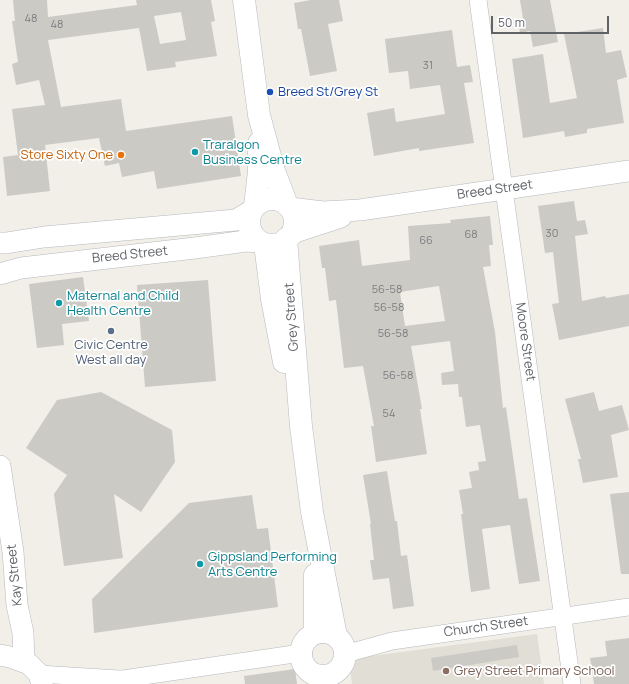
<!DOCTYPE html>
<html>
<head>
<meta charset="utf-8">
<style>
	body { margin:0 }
	#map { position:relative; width:629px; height:684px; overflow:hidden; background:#f1efe8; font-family:Manrope,sans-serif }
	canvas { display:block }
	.scale { position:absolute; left:491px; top:16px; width:118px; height:18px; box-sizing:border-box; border:2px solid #5f6368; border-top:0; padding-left:5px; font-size:12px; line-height:14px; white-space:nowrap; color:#5f6368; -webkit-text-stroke:3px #fff; paint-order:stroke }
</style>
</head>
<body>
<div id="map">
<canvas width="629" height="684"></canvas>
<div class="scale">50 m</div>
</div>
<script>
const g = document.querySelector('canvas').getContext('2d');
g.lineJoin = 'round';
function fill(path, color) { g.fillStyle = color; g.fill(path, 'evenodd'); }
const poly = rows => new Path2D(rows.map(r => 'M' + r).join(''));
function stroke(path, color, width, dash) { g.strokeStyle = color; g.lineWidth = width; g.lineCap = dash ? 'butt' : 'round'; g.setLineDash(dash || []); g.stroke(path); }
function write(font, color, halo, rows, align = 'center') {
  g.font = font + ' Manrope,sans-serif'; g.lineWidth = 3.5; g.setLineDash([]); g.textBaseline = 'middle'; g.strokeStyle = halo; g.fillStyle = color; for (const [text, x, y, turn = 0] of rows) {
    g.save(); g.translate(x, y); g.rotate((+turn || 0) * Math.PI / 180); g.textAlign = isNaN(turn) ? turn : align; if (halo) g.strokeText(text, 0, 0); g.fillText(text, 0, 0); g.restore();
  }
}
fill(poly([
	[537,634,544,684,352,684,349,659]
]), '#e1ded6');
fill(poly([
	[13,0,47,0,48,17,137,5,136,0,211,0,215,21,211,22,217,56,175,62,176,67,147,71,139,28,48,40,61,107,121,99,126,131,232,116,241,176,157,189,154,171,122,177,119,163,105,166,99,138,45,145,50,191,7,196,3,157,18,155,12,109,45,105,39,80,16,85,12,64,18,62,12,21,15,21],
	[181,12,186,40,160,44,154,16],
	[311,0,339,0,343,21,328,24,337,71,310,76,301,29,298,29,294,3],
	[520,0,550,0,558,42,533,47,530,31,520,33,518,20,523,19],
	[603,28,606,53,621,50,627,77,617,80,624,123,587,129,587,133,565,137,564,131,523,138,512,59,543,54,550,103,577,98,564,34],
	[452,30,457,67,470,65,473,82,464,83,474,143,419,151,419,148,374,156,367,113,394,108,396,122,445,114,440,85,410,89,408,71,389,73,385,39],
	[574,201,577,221,585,220,588,234,575,236,582,301,605,296,606,298,629,294,629,326,559,340,552,304,559,303,553,252,545,253,538,206],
	[490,216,493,245,489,245,491,266,483,267,495,332,503,408,506,407,519,499,527,498,540,581,519,584,510,525,482,529,490,589,471,592,461,514,463,514,459,490,472,488,469,472,479,470,478,462,486,461,480,425,466,427,462,397,459,397,458,384,442,385,441,373,454,371,450,341,411,346,422,409,420,409,427,454,376,462,371,426,374,426,363,366,344,368,336,300,329,301,325,268,322,268,319,246,359,240,362,266,410,260,408,226,451,223,450,220],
	[439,286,445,321,405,326,400,292],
	[83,277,89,321,62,324,64,345,37,348,29,284],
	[208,280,216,381,145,387,137,285],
	[101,392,172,430,175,462,141,512,114,494,123,558,64,566,54,494,67,475,26,448,57,400],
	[594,392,599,411,622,405,629,430,611,435,618,477,583,483,578,459,581,459,565,399],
	[387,471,395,521,397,521,401,556,407,555,414,606,393,609,389,578,373,580,370,560,374,560,370,524,371,524,363,475],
	[629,492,629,574,621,574,610,494],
	[252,495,257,529,268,528,278,607,94,633,92,599,189,503],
	[629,638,629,684,594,684,590,658,607,656,605,641],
	[517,645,519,657,433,671,431,658],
	[295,669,297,684,245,684,244,676]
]), '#cccac5');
const minor = poly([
	[478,0,572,684],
	[345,654,392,641,629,607],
	[39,674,119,679],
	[106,684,123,679,301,653]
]);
const tertiary = poly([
	[290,208,323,212,360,210,629,171],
	[292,233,341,217],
	[0,243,6,243,44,237,236,220,251,211],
	[0,274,21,268,195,248,246,241,260,242],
	[0,466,13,552,17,605,23,633,24,662],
	[0,655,10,657,29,664,39,674,42,684]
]);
const secondary = poly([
	[244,0,259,115,274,171,287,205],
	'249 222a23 23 0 1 1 46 0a23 23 0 1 1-46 0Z',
	[255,206,259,171,259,143],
	[286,239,301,426,312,512,336,636],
	[265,244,272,299,284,362],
	'301 654a22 22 0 1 1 44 0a22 22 0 1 1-44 0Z',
	[315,633,315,575]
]);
stroke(minor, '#b5b8bc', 18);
stroke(tertiary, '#b5b8bc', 22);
stroke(secondary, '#b6babf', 23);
stroke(minor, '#fff', 17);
stroke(tertiary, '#fff', 21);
stroke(secondary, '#fff', 22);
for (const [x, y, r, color] of [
	[270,92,4,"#1a4fb4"],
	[195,152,4,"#0f9aa8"],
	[121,155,4,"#e8710a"],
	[59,303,4,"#0f9aa8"],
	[111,331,4,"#5c6f8a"],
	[200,564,4,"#0f9aa8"],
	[446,671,4,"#8d6e63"]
]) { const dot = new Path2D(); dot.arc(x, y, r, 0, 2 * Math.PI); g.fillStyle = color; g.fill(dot); stroke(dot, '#fff', 1.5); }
write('11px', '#7a7d7f', null, [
	["48",31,19],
	["48",57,25],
	["31",428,66],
	["30",552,234],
	["68",471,235],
	["66",426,241],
	["56-58",387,290],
	["56-58",389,308],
	["56-58",393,334],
	["56-58",398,376],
	["54",389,414]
]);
write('13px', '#164399', '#fff', [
	["Breed St/Grey St",278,92]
], 'left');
write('13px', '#0d838f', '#fff', [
	["Traralgon",203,145],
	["Business Centre",203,160],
	["Maternal and Child",67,296],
	["Health Centre",67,311],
	["Gippsland Performing",208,557],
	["Arts Centre",208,572]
], 'left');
write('13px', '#c56008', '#fff', [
	["Store Sixty One",113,155]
], 'right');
write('13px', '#5f6368', '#fff', [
	["Breed Street",495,190,-8],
	["Breed Street",130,255,-6],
	["Grey Street",292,317,-94],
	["Moore Street",525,342,82],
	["Kay Street",15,575,-96],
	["Church Street",486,627,-8]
]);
write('13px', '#4e5e75', '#fff', [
	["Civic Centre",111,345],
	["West all day",111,360]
]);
write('13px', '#785e54', '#fff', [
	["Grey Street Primary School",454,671]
], 'left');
</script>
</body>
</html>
